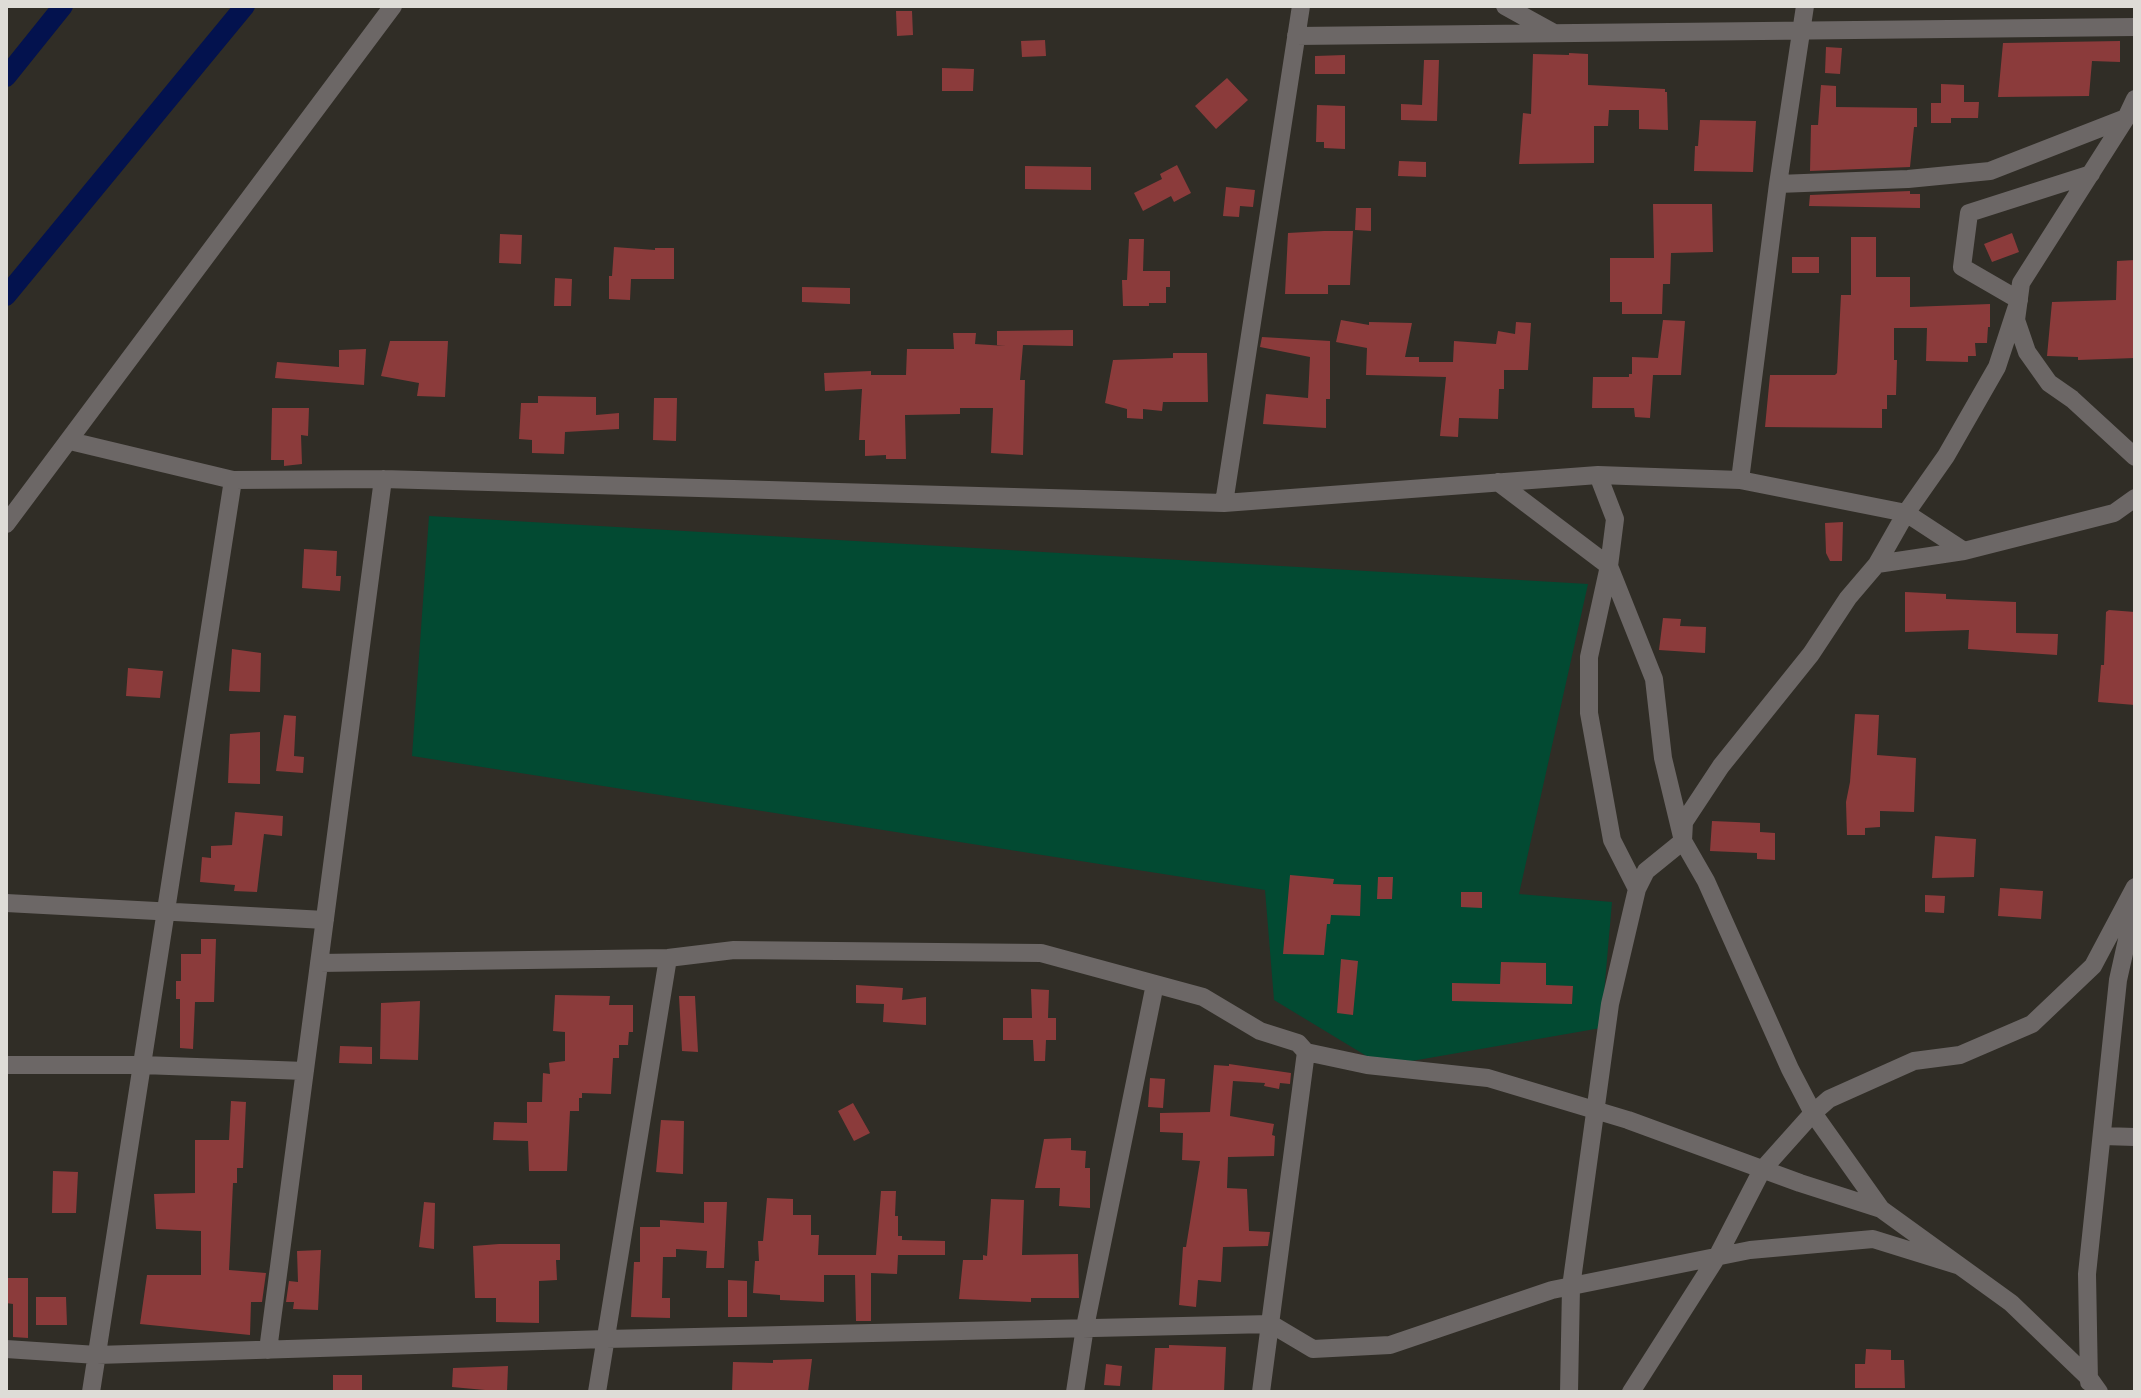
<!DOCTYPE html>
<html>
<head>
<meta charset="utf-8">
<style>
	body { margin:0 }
	#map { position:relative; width:2141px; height:1398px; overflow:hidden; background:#302d26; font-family:Rubik,sans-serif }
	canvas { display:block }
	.frame { position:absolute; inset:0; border:8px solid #dedcd7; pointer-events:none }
</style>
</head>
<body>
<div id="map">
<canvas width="2141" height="1398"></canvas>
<div class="frame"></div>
</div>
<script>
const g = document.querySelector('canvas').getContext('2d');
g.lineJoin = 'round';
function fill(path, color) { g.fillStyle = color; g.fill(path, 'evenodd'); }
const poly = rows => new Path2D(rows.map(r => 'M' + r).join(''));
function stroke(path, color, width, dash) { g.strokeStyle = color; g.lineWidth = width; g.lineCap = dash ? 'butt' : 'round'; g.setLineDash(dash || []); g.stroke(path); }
fill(poly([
	[429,516,1588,584,1519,894,1612,902,1601,1028,1383,1066,1274,1000,1265,890,412,756]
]), '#024a32');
stroke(poly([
	[6,77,63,6],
	[6,296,245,6]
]), '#03124e', 20);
fill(poly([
	[896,11,912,11,913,35,897,36],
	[1045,40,1046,56,1022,57,1021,41],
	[2120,41,2120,62,2092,61,2089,96,1998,97,2003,43],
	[1826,47,1842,48,1840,74,1825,73],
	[1569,53,1588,54,1588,85,1665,89,1665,92,1667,92,1668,130,1639,129,1639,110,1609,110,1608,126,1594,126,1594,163,1519,164,1523,113,1531,114,1533,54,1569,55],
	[1345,55,1345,74,1315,74,1315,56],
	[1424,60,1439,60,1437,121,1401,120,1401,104,1422,105],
	[942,68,974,69,973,91,942,91],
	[1227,78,1248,100,1216,129,1195,106],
	[1941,84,1964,85,1964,102,1979,102,1978,118,1951,118,1951,123,1931,123,1931,103,1941,103],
	[1821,85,1836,86,1836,107,1917,108,1917,127,1914,127,1910,167,1810,171,1811,125,1818,125],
	[1317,105,1345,106,1345,149,1324,148,1324,142,1316,142],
	[1700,120,1756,121,1753,172,1694,171,1695,146,1698,146],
	[1399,161,1426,162,1426,177,1398,176],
	[1177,165,1191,193,1174,202,1171,196,1143,211,1134,193,1162,179,1160,174],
	[1025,166,1091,167,1091,190,1025,189],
	[1226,187,1255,190,1253,207,1240,206,1239,217,1223,216],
	[1910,191,1910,194,1920,194,1920,208,1809,206,1810,195],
	[1653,204,1712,204,1713,252,1671,253,1670,284,1663,284,1662,314,1622,314,1622,302,1610,302,1610,258,1654,258],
	[1356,208,1371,208,1371,231,1355,230],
	[1324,231,1353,231,1350,285,1328,285,1328,294,1285,294,1288,233],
	[2012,233,2019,252,1992,262,1984,244],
	[500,234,522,235,521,264,499,263],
	[1851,237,1876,237,1876,277,1910,277,1910,307,1990,304,1990,327,1988,327,1987,343,1975,343,1976,356,1968,356,1968,362,1926,361,1927,328,1894,328,1894,360,1897,360,1896,395,1887,395,1887,409,1882,409,1882,428,1765,427,1770,375,1835,375,1837,373,1841,295,1851,295],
	[1129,239,1144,239,1143,271,1170,271,1170,287,1166,287,1166,303,1149,303,1149,306,1123,306,1122,280,1127,280],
	[614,247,655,250,655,248,674,248,674,279,631,279,630,300,609,299,609,276,612,276],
	[1792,257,1819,257,1819,273,1792,273],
	[2135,260,2135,358,2078,360,2078,357,2047,356,2052,302,2116,300,2117,261],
	[555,278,572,279,571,306,554,306],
	[802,287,850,288,850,304,802,302],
	[1341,320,1369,325,1369,322,1412,323,1405,357,1419,357,1419,362,1453,362,1454,341,1496,344,1498,331,1515,334,1516,322,1531,323,1528,370,1504,370,1504,389,1499,389,1498,419,1459,418,1458,437,1440,436,1446,377,1366,375,1367,348,1336,342],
	[1663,320,1685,321,1681,375,1653,375,1650,418,1635,417,1634,408,1592,408,1593,377,1629,377,1629,374,1632,374,1632,357,1658,358],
	[1073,330,1073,346,1023,345,1020,380,1025,380,1023,455,991,453,993,408,960,408,960,414,905,415,906,459,886,459,886,455,865,456,865,440,859,440,862,389,825,391,824,373,871,371,871,375,906,375,907,349,954,349,953,333,976,333,975,344,1006,346,997,345,997,331],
	[1262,337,1330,341,1330,399,1326,399,1326,428,1263,424,1266,394,1308,398,1310,357,1260,347],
	[390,341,448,341,445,397,417,396,419,383,381,376],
	[366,349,364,385,275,378,277,362,339,367,339,350],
	[1173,353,1207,353,1208,402,1163,402,1162,411,1143,409,1143,419,1127,418,1127,409,1105,403,1113,360,1173,358],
	[538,396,596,397,596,415,619,413,619,429,565,432,564,454,532,453,532,440,519,439,521,403,538,403],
	[654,398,677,398,676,441,653,440],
	[272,408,309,408,308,436,301,435,302,464,284,466,284,460,271,460],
	[1843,522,1842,561,1830,561,1826,553,1825,523],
	[304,549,337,551,336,576,341,576,340,591,302,588],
	[1905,592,1946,594,1946,599,2016,602,2016,633,2058,634,2057,655,1968,649,1969,630,1905,632],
	[2109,610,2135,612,2135,705,2098,702,2101,665,2104,665,2106,612],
	[1663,618,1681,619,1680,626,1706,627,1705,653,1659,650],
	[232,649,261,653,260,692,229,691],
	[128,668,163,671,160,698,126,696],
	[1855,714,1879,715,1877,755,1916,758,1914,812,1880,811,1880,827,1865,828,1865,835,1847,835,1846,802,1850,782],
	[284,715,296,716,294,756,304,757,303,773,276,771],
	[260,732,260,784,228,783,230,734],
	[235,812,283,816,282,836,264,834,257,892,234,891,235,885,200,882,202,857,211,858,211,846,232,845],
	[1712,821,1760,823,1760,832,1775,833,1775,860,1757,859,1757,853,1710,851],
	[1935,836,1976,839,1974,877,1932,878],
	[1290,875,1334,879,1333,884,1361,885,1360,916,1331,915,1330,924,1327,924,1324,955,1283,954],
	[1378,877,1393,877,1392,899,1377,899],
	[2000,888,2043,891,2041,919,1998,916],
	[1461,892,1482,892,1482,908,1461,907],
	[1925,895,1945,896,1944,913,1925,912],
	[201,939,216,939,214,1002,195,1002,193,1049,180,1048,180,999,176,999,176,981,181,981,181,954,201,954],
	[1341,959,1358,961,1353,1015,1337,1013],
	[1501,962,1546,963,1546,985,1573,986,1572,1004,1452,1001,1452,983,1500,984],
	[856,985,903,988,902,1000,926,997,926,1025,883,1022,884,1004,856,1003],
	[1031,989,1049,990,1048,1018,1056,1018,1056,1040,1046,1040,1045,1061,1034,1061,1033,1040,1003,1040,1003,1018,1032,1018],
	[555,995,610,996,609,1005,633,1005,633,1032,629,1032,628,1045,619,1045,619,1058,613,1058,611,1094,582,1093,582,1098,579,1098,579,1111,570,1111,567,1171,529,1171,528,1141,493,1140,494,1122,527,1123,527,1102,542,1102,543,1073,550,1074,549,1063,565,1061,565,1032,553,1031],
	[679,996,695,996,698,1052,682,1051],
	[420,1001,418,1060,380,1059,381,1003],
	[340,1046,372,1047,372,1064,339,1063],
	[1229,1064,1291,1073,1290,1084,1280,1083,1279,1089,1264,1086,1265,1083,1233,1081,1230,1116,1274,1124,1272,1135,1275,1136,1274,1156,1228,1157,1227,1188,1247,1189,1249,1231,1270,1232,1268,1246,1223,1247,1221,1282,1198,1280,1196,1307,1179,1305,1183,1247,1186,1247,1200,1161,1182,1160,1183,1133,1160,1132,1160,1113,1210,1112,1214,1065,1229,1066],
	[1150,1078,1165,1079,1163,1108,1148,1107],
	[231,1101,246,1102,243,1168,237,1168,237,1183,233,1183,229,1270,266,1273,262,1302,251,1302,250,1335,140,1324,147,1275,201,1275,201,1231,156,1229,154,1194,195,1193,195,1140,229,1140],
	[853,1103,870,1133,854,1141,838,1111],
	[661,1120,684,1121,683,1174,656,1172],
	[1071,1138,1071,1150,1086,1151,1085,1168,1090,1168,1090,1208,1059,1206,1060,1188,1035,1188,1044,1139],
	[53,1171,78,1172,76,1213,52,1213],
	[881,1191,896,1191,895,1216,898,1216,898,1236,902,1236,902,1240,945,1241,945,1255,898,1255,897,1274,871,1273,871,1321,856,1321,855,1275,824,1275,824,1302,780,1300,780,1295,753,1293,755,1261,759,1261,758,1241,763,1241,767,1198,793,1199,793,1215,811,1215,811,1235,819,1235,818,1255,876,1255],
	[991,1199,1024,1200,1022,1255,1078,1254,1079,1298,1031,1298,1031,1302,959,1299,963,1260,983,1260,983,1255,987,1256],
	[424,1202,435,1203,434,1249,419,1247],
	[704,1202,727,1202,724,1268,706,1268,707,1251,676,1249,676,1257,663,1257,662,1298,670,1298,670,1318,631,1317,634,1262,640,1262,640,1227,660,1227,660,1220,704,1223],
	[499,1244,560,1244,560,1260,556,1260,557,1280,539,1281,539,1323,496,1322,496,1298,475,1298,473,1246],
	[321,1250,318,1310,293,1309,294,1302,286,1302,289,1281,298,1282,297,1251],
	[6,1278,28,1278,28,1338,13,1337,13,1304,6,1303],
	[728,1280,747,1281,747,1317,728,1317],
	[36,1297,66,1297,67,1325,36,1325],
	[1169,1345,1226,1347,1224,1392,1152,1392,1155,1348,1169,1348],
	[1866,1349,1891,1350,1891,1360,1904,1360,1905,1388,1855,1388,1855,1364,1865,1364],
	[812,1359,808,1392,732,1392,733,1362,773,1363,773,1360],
	[1106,1364,1122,1366,1120,1386,1104,1385],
	[508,1366,507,1392,452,1387,453,1368],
	[333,1375,362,1375,362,1392,333,1392]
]), '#8b3b3b');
stroke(poly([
	[1505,6,1552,32],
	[1296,36,2135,27],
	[2126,118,2021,283,2016,320,2027,352,2049,383,2072,399,2135,457],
	[1778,184,1908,179,1990,171,2126,118,2135,99],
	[70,441,233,480,383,479,1224,503,1598,475,1740,480,1906,513,1964,551,2114,513,2135,498],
	[1598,475,1615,519,1609,566,1654,679,1663,758,1683,841,1706,881,1790,1069,1813,1113,1829,1099,1914,1061,1960,1055,2032,1024,2093,966,2135,887],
	[1740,480,1778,184,1805,6],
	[1498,482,1609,566,1589,657,1589,713,1612,840,1637,889,1646,871,1683,841,1684,822,1721,766,1811,654,1848,598,1877,564,1964,551],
	[1224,503,1301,6],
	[6,524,393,6],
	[1877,564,1906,513,1946,456,1997,367,2019,300,1962,267,1969,213,2091,174],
	[6,903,325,920],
	[319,963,668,958,734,950,1041,953,1203,997,1260,1031,1298,1043,1306,1052,1261,1392],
	[1306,1052,1367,1065,1488,1078,1628,1120,1800,1183,1881,1209],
	[6,1065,142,1065,305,1071],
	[2103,1136,2135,1137],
	[6,1349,97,1355,606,1339,1271,1324,1313,1349,1390,1345,1552,1290,1750,1250,1873,1239,1960,1266],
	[268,1350,383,479],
	[2089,1382,2087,1274,2118,980,2135,904],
	[91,1392,233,480],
	[597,1392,668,958],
	[1075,1392,1085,1327,1155,984],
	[1569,1392,1571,1287,1610,1004,1637,889],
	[1631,1392,1717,1257,1762,1170,1813,1113,1881,1209,2011,1303,2089,1378,2099,1392]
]), '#6c6766', 18);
</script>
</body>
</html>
